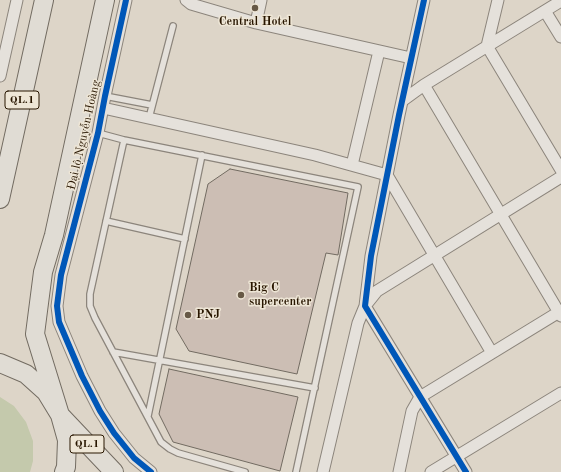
<!DOCTYPE html>
<html>
<head>
<meta charset="utf-8">
<style>
	body { margin:0 }
	canvas { display:block; background:#ddd5c8 }
</style>
</head>
<body>
<canvas width="561" height="472"></canvas>
<script>
const g = document.querySelector('canvas').getContext('2d');
g.lineJoin = 'round';
function fill(path, color) { g.fillStyle = color; g.fill(path, 'evenodd'); }
const poly = rows => new Path2D(rows.map(r => 'M' + r).join(''));
function stroke(path, color, width, dash) { g.strokeStyle = color; g.lineWidth = width; g.lineCap = dash ? 'butt' : 'round'; g.setLineDash(dash || []); g.stroke(path); }
function write(font, color, halo, rows, align = 'center') {
  g.font = font + ' "Old Standard TT",serif'; g.lineWidth = 3; g.setLineDash([]); g.textBaseline = 'middle'; g.strokeStyle = halo; g.fillStyle = color; for (const [text, x, y, turn = 0] of rows) {
    g.save(); g.translate(x, y); g.rotate((+turn || 0) * Math.PI / 180); g.textAlign = isNaN(turn) ? turn : align; if (halo) g.strokeText(text, 0, 0); g.fillText(text, 0, 0); g.restore();
  }
}
fill(poly([
	[0,397,14,406,26,422,33,441,33,461,30,472,0,472]
]), '#c4c9ac');
const building = poly([
	[230,169,348,193,338,255,326,253,297,374,189,351,176,329,208,184,230,169],
	[169,369,298,397,280,471,173,442,159,414,169,369]
]);
fill(building, '#ccbeb4');
stroke(building, '#726b61', 1);
const service = poly([
	[105,96,152,105],
	[149,118,173,26],
	[98,133,124,140,358,187,296,472],
	[124,140,90,294,90,306,95,318,161,442,170,449,178,453,245,472],
	[106,221,185,239],
	[113,352,315,388],
	[148,416,202,155]
]);
const minor = poly([
	[126,0,105,96,98,133,61,275,57,306,59,322,82,376,100,411,114,433,134,458,151,472],
	[186,0,191,4,256,23,411,58],
	[424,0,399,115,371,256,365,306,466,472],
	[498,0,487,46,561,170],
	[545,11,561,37],
	[256,23,261,0],
	[0,76,17,0],
	[424,85,561,1],
	[402,101,424,85,561,316],
	[103,108,315,155,387,175,492,353],
	[352,165,379,51],
	[323,472,358,323,365,306,377,291,561,177],
	[399,472,412,411,420,397,559,312],
	[431,472,561,393]
]);
const trunk = poly([
	[105,0,54,235,43,272,35,334,60,415,114,472],
	[0,199,44,0],
	[0,363,26,374,46,392,60,415,67,440,66,467,64,472]
]);
stroke(service, '#8c857c', 8);
stroke(minor, '#8c857c', 13);
stroke(trunk, '#726b61', 20);
stroke(service, '#e5e1db', 5.5);
stroke(minor, '#e5e1db', 11);
stroke(trunk, '#e0dcd4', 18);
stroke(poly([
	[126,0,105,96,98,133,61,275,57,306,59,322,82,376,100,411,114,433,134,458,151,472],
	[424,0,399,115,371,256,365,306,466,472]
]), '#0057b8', 6);
for (const [x, y, r, color] of [
	[255,8,4,"#675946"],
	[241,295,4,"#675946"],
	[188,315,4,"#675946"]
]) { const dot = new Path2D(); dot.arc(x, y, r, 0, 2 * Math.PI); g.fillStyle = color; g.fill(dot); stroke(dot, '#eee6d6', 1.5); }
for (const [x, y, w] of [
	[22,100,34],
	[87,444,34]
]) { const box = new Path2D(); box.roundRect(x - w / 2, y - 9, w, 18, 3); g.fillStyle = '#eee6d6'; g.fill(box); stroke(box, '#281600', 1); }
write('bold 11px', '#281600', null, [
	["QL.1",22,100],
	["QL.1",87,444]
]);
write('bold 12px', '#281600', '#eee6d6', [
	["Central Hotel",255,22,"center"],
	["Big C",249,288],
	["supercenter",249,302],
	["PNJ",196,315]
], 'left');
write('12px', '#281600', '#eee6d6', [
	["Đại lộ Nguyễn Hoàng",84,135,-77]
]);
</script>
</body>
</html>
